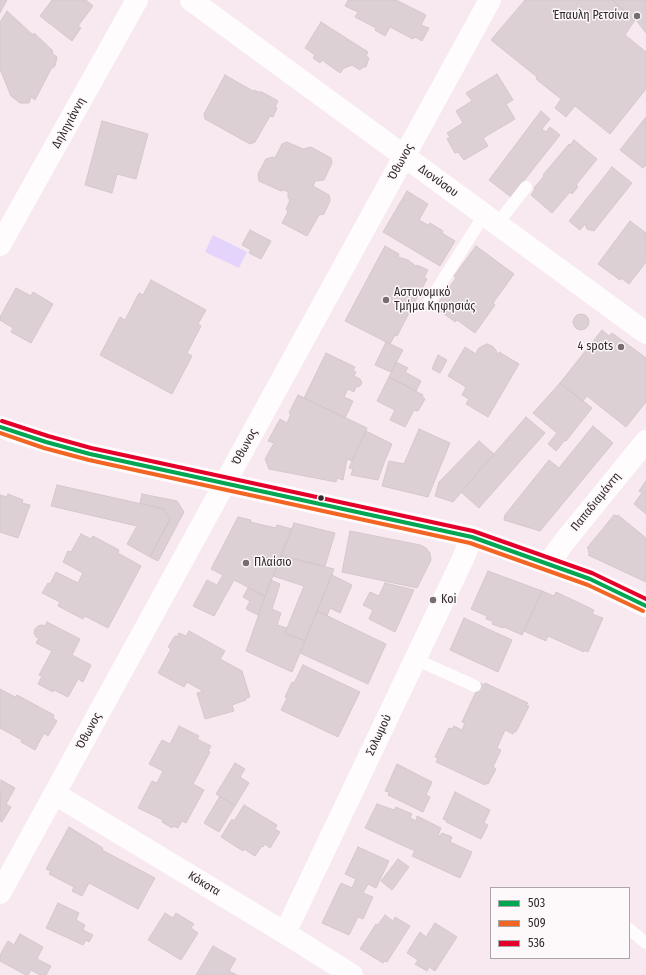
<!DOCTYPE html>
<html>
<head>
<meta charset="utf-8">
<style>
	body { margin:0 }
	#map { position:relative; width:646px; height:975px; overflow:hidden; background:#f8e9f1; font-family:"Fira Sans Condensed",sans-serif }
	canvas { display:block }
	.legend { position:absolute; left:490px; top:887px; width:140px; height:72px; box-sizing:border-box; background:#fdf8fa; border:1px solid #aca5a8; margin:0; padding:5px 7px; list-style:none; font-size:12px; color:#32292e }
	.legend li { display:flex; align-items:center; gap:8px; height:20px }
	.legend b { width:20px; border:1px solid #aca5a8 }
</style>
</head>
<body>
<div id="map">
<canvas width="646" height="975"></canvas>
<ul class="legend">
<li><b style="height:5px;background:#00a651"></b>503</li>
<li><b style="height:5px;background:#f26522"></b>509</li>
<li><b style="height:5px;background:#e4002b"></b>536</li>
</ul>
</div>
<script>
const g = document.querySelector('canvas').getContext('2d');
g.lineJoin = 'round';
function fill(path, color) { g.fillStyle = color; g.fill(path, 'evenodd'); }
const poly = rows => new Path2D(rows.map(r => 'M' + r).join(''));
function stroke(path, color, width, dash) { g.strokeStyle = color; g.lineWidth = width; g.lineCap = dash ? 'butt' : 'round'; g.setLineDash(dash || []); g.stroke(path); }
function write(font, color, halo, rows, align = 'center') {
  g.font = font + ' "Fira Sans Condensed",sans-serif'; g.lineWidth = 3; g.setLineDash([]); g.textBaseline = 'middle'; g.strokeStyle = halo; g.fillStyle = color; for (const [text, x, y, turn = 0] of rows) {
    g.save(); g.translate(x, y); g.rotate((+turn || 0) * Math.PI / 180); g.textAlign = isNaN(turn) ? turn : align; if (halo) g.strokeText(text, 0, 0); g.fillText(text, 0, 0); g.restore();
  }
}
fill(poly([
	[213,235,247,252,239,268,205,252]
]), '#e4d3fb');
const building = poly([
	[0,0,7,0,0,13,0,0],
	[52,0,86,0,93,6,78,26,81,28,72,41,40,16,52,0],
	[348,0,396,0,426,15,421,25,429,28,422,41,415,37,413,39,390,27,385,36,375,30,376,28,355,17,358,12,345,6,348,0],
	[525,0,612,0,623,9,623,12,635,20,625,35,646,52,646,89,610,134,575,106,566,117,555,108,561,99,536,79,537,77,491,40,525,0],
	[612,0,646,0,646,33,636,20,623,12,623,9,612,0],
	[7,11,33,35,34,33,53,51,52,53,57,57,55,66,51,69,35,100,31,97,29,103,20,103,11,96,0,69,0,22,7,11],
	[321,22,368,52,366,56,369,58,366,67,363,67,360,70,352,65,344,68,340,73,322,60,320,63,313,58,315,55,305,48,321,22],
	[497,74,513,100,506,104,515,119,483,138,488,146,464,160,458,152,455,153,447,139,450,137,447,133,463,123,456,111,472,101,466,93,497,74],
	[225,75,253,91,255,90,258,92,262,92,278,101,275,107,277,108,273,117,270,116,255,142,250,144,205,119,204,114,225,75],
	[541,111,550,119,542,129,546,132,550,127,560,135,511,197,489,180,541,111],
	[646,117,646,165,643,168,620,150,646,117],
	[102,121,148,134,136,179,117,174,112,193,85,185,102,121],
	[574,140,597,159,576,185,578,187,572,194,570,192,552,213,531,195,535,189,534,188,544,176,543,175,569,144,570,145,574,140],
	[287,142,303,149,311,147,331,158,332,163,324,180,315,181,313,186,329,195,330,201,324,214,319,215,307,236,282,223,288,212,286,209,290,200,288,198,288,192,284,190,281,191,259,181,258,174,266,159,273,157,275,158,282,144,287,142],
	[612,167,632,183,594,231,587,229,585,224,580,230,569,221,612,167],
	[407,191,428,204,419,220,428,225,430,223,443,231,442,233,455,241,440,266,383,232,407,191],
	[630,221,646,233,646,262,629,284,621,278,620,280,598,264,630,221],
	[250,230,271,241,261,259,249,253,251,250,242,245,250,230],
	[385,246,399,254,398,257,408,260,417,267,417,265,428,270,424,278,427,279,397,336,395,335,390,344,345,321,385,246],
	[476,246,514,274,493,303,495,305,475,333,457,320,455,322,435,307,456,278,454,276,476,246],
	[151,280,206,310,198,324,201,326,187,353,192,356,172,394,100,355,120,317,125,320,139,293,143,295,151,280],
	[16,288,31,296,33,292,53,304,31,343,11,332,13,328,0,320,0,317,16,288],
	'573 322a8 8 0 1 1 16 0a8 8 0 1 1-16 0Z',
	[602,330,609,336,612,333,646,358,646,402,626,427,587,396,583,401,560,383,602,330],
	[386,342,403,350,391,372,375,365,386,342],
	[487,344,492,346,496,350,497,355,499,352,519,364,488,417,466,404,469,399,462,395,466,387,448,376,465,347,476,354,478,349,482,346,487,344],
	[326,353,355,367,353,371,356,372,354,376,360,379,362,383,360,386,356,387,354,392,348,389,344,397,353,401,345,418,304,398,326,353],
	[438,355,447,360,440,373,432,369,438,355],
	[396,362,408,368,405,372,421,381,416,391,389,377,396,362],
	[389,377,423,395,422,397,425,399,418,411,414,410,405,427,390,420,395,410,377,401,389,377],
	[560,383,592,408,566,441,565,440,556,451,548,444,557,433,533,413,560,383],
	[298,395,367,428,352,461,347,459,343,480,337,478,336,482,269,469,265,459,274,443,268,441,280,419,287,423,291,414,289,413,298,395],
	[526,417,545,433,479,508,461,492,526,417],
	[593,426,613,443,540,531,504,520,505,515,549,460,559,468,593,426],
	[419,429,450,443,428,497,382,486,389,461,404,464,419,429],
	[366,431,392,444,384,463,378,480,351,475,353,469,349,468,366,431],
	[479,441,494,454,453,502,435,496,439,482,479,441],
	[646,481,646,514,634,504,642,493,639,491,646,481],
	[57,485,164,509,170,519,150,557,127,544,137,526,51,506,57,485],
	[8,494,23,500,22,503,30,505,18,538,0,532,0,495,7,497,8,494],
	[142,494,177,501,184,512,158,561,150,557,170,519,164,509,140,503,142,494],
	[614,515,617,516,618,515,646,538,646,582,588,555,590,553,588,552,589,550,587,548,614,515],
	[238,517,251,520,250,522,276,528,277,525,292,529,265,596,234,580,214,616,193,606,207,580,217,585,223,575,211,569,238,517],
	[294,523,335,533,325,566,281,556,294,523],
	[350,531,420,545,426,548,430,553,431,560,417,588,342,572,350,531],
	[81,534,91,539,93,536,119,550,118,553,141,566,108,628,85,616,83,619,58,606,60,602,42,593,48,583,50,584,56,572,78,583,83,573,63,562,68,551,71,552,81,534],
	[281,556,334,569,305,641,285,633,304,586,273,576,281,556],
	[488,571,542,591,522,635,504,627,503,628,492,624,493,621,486,619,487,616,471,609,488,571],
	[332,575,352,585,340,613,330,608,327,616,317,611,332,575],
	[271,580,280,584,272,609,281,613,277,625,287,628,285,633,305,641,292,672,246,651,271,580],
	[385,583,414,590,395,632,369,619,373,610,363,605,370,592,379,596,385,583],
	[248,588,265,596,258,615,246,609,250,601,243,597,248,588],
	[542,591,554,596,556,592,594,610,592,614,603,618,588,652,584,650,584,652,548,636,546,641,524,631,542,591],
	[317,611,386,644,368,684,300,653,317,611],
	[464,618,512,640,498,672,450,650,464,618],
	[47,622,80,639,72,655,91,665,83,682,78,679,68,697,54,690,53,692,38,684,42,676,39,675,52,651,36,643,39,638,36,637,34,633,35,629,38,626,42,625,45,626,47,622],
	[189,631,225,651,220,659,242,671,250,697,246,698,246,700,232,705,234,711,205,719,197,693,202,692,201,690,187,682,184,687,158,673,171,649,168,647,175,636,177,637,179,633,186,636,189,631],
	[303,665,360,692,338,737,281,710,287,698,285,697,292,682,294,683,303,665],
	[480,683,484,685,485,683,528,703,526,705,529,706,516,732,514,731,513,734,505,730,497,748,501,750,493,767,496,769,488,784,486,783,485,785,436,762,438,758,435,757,449,728,452,729,454,726,462,730,465,723,462,722,480,683],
	[0,689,15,697,17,695,54,715,53,718,57,721,48,736,44,733,35,750,21,742,22,740,0,728,0,689],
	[179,726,199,736,197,739,211,746,208,751,210,752,193,784,204,790,186,823,182,821,178,828,173,826,172,828,162,822,163,820,138,808,152,781,157,783,163,771,149,764,162,740,170,744,179,726],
	[235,763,245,769,240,777,249,783,235,806,216,794,235,763],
	[397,764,432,782,426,795,430,797,423,812,388,795,389,792,385,791,397,764],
	[1,780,15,788,6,804,11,807,2,822,0,821,1,780],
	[455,792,490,810,484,823,488,825,481,839,446,822,447,821,443,819,455,792],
	[220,796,235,806,219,832,204,823,220,796],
	[377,804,394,810,396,807,412,814,410,818,416,821,417,816,441,828,438,835,440,836,442,833,452,837,450,842,472,852,460,878,412,856,415,851,365,828,377,804],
	[244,805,277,825,275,829,280,832,270,848,265,844,263,847,262,846,255,856,244,849,243,851,221,837,232,819,234,821,244,805],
	[69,827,103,848,102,850,155,878,138,909,89,883,82,896,72,891,74,887,49,874,51,871,46,869,69,827],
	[358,847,389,861,376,888,368,884,363,893,373,897,363,919,358,917,349,935,322,923,341,883,352,888,356,879,345,874,358,847],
	[398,859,409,867,392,890,381,881,398,859],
	[58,903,79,913,76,920,85,925,83,930,93,935,89,942,86,940,83,945,46,928,58,903],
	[165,913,173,918,176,913,194,924,191,928,198,933,181,960,148,940,165,913],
	[385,915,393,921,395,917,410,926,387,962,385,961,383,963,360,949,376,924,378,925,385,915],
	[435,923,457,937,435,971,429,967,427,971,415,964,418,960,407,953,420,932,426,937,435,923],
	[20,934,43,947,37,959,51,966,46,975,40,975,31,970,28,975,26,975,0,961,0,955,8,941,14,945,20,934],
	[213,946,236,959,229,971,237,975,196,975,213,946]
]);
fill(building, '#ddd0d5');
stroke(building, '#d4c7cc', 1);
stroke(poly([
	[497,224,526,187],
	[429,302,484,215],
	[415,659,475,686],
	[629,929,646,943]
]), '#fefcfd', 12);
stroke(poly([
	[191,0,646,333],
	[548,564,564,542,646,441],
	[55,794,285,933,352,975],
	[285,933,462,561,472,537]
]), '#fefcfd', 22);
stroke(poly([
	[0,245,137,0],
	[0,893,490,0]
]), '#fefcfd', 22);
stroke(poly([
	[0,427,46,442,90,454,472,537,590,579,646,606]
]), '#fefcfd', 22);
stroke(poly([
	[0,427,46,442,90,454,472,537,590,579,646,606]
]), '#00a651', 4);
stroke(poly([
	[0,433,44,448,89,460,470,543,588,585,643,611]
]), '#f26522', 4);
stroke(poly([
	[2,421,48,436,91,448,473,531,592,573,646,599]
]), '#e4002b', 4);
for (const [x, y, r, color] of [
	[637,16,4,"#776c72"],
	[386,300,4,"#776c72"],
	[621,347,4,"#776c72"],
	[321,498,3.5,"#32292e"],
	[246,563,4,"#776c72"],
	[433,600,4,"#776c72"]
]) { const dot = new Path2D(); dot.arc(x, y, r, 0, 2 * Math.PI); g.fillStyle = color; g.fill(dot); stroke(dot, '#fdf8fa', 1.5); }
write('12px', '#32292e', '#fdf8fa', [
	["Έπαυλη Ρετσίνα",629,16,"right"],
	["Αστυνομικό",394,293],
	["Τμήμα Κηφησιάς",394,307],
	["4 spots",613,347,"right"],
	["Πλαίσιο",254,563],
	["Koi",441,600]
], 'left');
write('12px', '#32292e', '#fdf8fa', [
	["Δηληγιάννη",69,123,-61],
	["Όθωνος",401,162,-61],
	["Διονύσου",438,181,36],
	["Όθωνος",245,447,-61],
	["Παπαδιαμάντη",596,502,-51],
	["Όθωνος",89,731,-61],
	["Σολωμού",379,735,-65],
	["Κόκοτα",204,884,31]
]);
</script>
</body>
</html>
